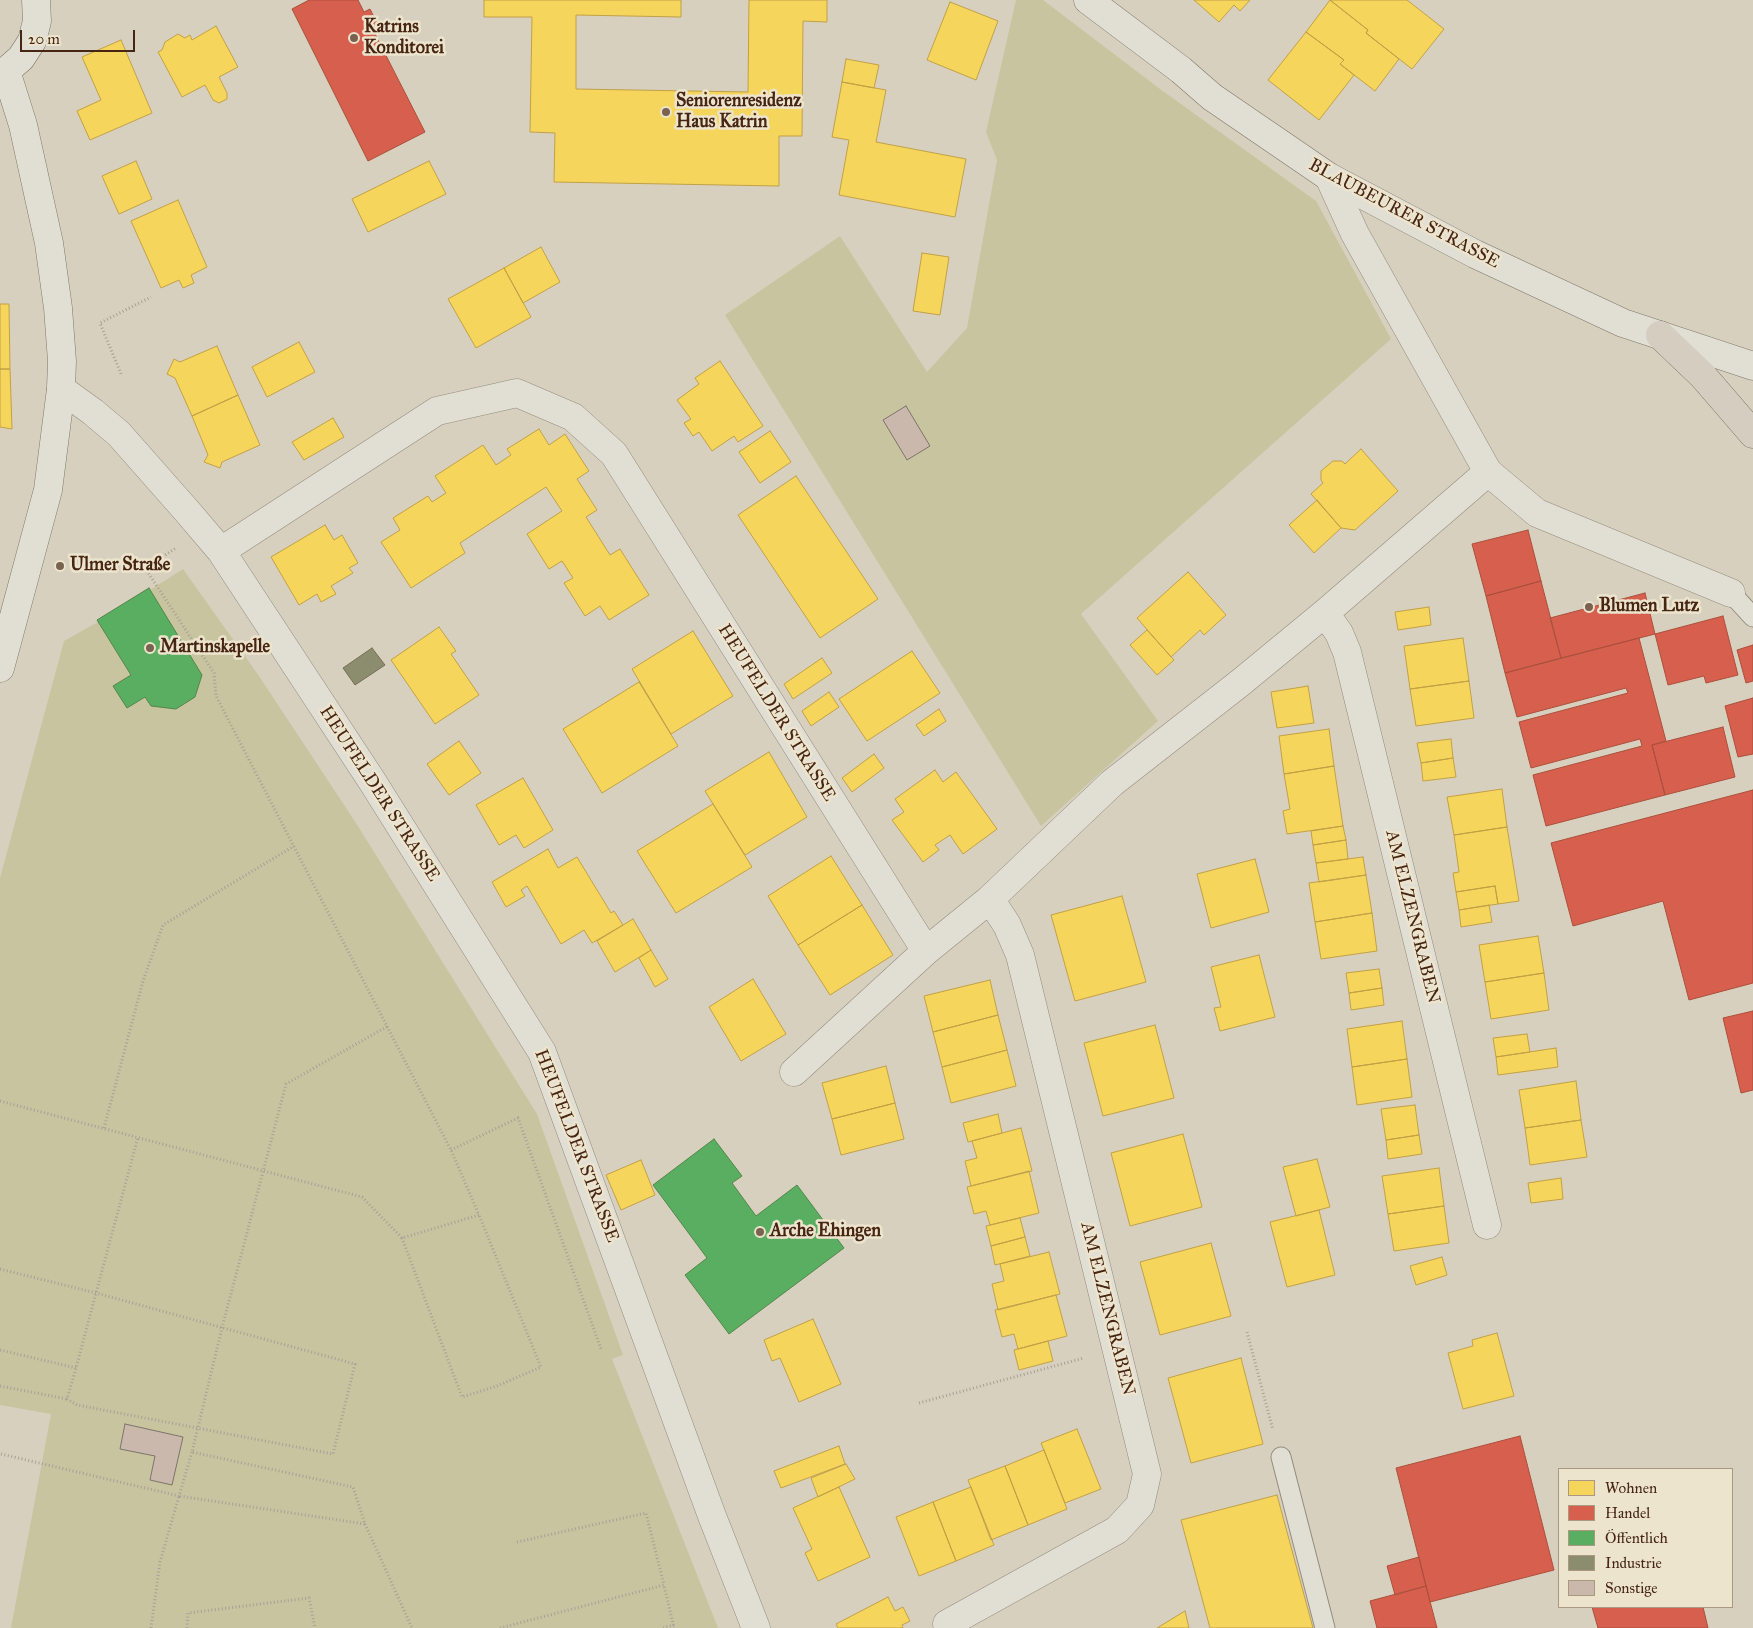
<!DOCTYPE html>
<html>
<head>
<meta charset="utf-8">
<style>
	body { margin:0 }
	#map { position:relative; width:1753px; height:1628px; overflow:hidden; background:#d8d0be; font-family:"IM FELL Great Primer",serif }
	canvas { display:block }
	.legend { position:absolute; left:1558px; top:1468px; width:175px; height:140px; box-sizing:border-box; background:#ede4ce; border:1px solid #aa9883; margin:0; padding:6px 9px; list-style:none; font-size:15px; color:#462613 }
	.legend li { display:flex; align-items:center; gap:10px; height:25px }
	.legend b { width:25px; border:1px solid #aa9883 }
	.scale { position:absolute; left:20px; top:30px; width:115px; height:22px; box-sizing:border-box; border:2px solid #462613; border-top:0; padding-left:6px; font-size:15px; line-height:18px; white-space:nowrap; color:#462613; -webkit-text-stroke:4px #ede4ce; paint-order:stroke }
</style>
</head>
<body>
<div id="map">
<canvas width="1753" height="1628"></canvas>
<ul class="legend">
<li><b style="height:14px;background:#f6d55c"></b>Wohnen</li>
<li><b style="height:14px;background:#d6604d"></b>Handel</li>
<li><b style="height:14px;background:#5aae61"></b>Öffentlich</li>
<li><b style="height:14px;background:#8c8c6e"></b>Industrie</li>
<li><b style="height:14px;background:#c9b8ab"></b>Sonstige</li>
</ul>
<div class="scale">20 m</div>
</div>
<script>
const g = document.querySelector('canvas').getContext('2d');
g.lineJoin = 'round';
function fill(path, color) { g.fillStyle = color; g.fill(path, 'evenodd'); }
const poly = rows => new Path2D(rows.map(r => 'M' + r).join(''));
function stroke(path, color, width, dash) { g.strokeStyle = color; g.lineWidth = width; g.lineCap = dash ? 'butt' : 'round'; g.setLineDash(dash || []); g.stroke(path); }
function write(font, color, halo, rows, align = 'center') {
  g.font = font + ' "IM FELL Great Primer",serif'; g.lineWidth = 5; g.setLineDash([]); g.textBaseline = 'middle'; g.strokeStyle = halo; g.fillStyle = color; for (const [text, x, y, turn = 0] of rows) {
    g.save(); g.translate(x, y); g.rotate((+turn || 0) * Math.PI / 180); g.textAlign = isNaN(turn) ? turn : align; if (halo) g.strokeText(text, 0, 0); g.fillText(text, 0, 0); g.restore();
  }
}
fill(poly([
	[1016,0,1043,0,1160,89,1316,201,1391,339,1081,614,1158,721,1041,826,725,315,840,236,927,372,967,328,997,160,986,132],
	[183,569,259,676,356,823,537,1114,623,1355,612,1359,718,1628,11,1628,51,1414,0,1405,0,878,64,641,98,622,97,620,149,588,150,590]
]), '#c8c4a0');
const homes = poly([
	[484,0,681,0,681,17,576,15,576,89,748,92,749,0,827,0,827,22,803,21,802,136,779,136,779,186,554,182,555,133,530,132,532,17,484,17,484,0],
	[1194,0,1250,0,1240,11,1234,5,1219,22,1194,0],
	[1330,0,1368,30,1366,33,1399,59,1375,91,1340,64,1344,60,1306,32,1330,0],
	[1330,0,1407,0,1444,29,1412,69,1366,33,1368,30,1330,0],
	[950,2,998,21,976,80,927,60,950,2],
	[216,26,238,67,219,77,227,93,227,99,219,103,213,100,205,85,182,97,158,52,162,50,165,42,178,34,185,38,190,35,192,40,216,26],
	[1306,32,1344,60,1340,64,1354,75,1319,120,1268,80,1306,32],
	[121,40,152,113,90,140,77,111,101,100,82,57,121,40],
	[846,59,879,65,874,88,842,82,846,59],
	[842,82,886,90,876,142,966,159,955,217,839,195,849,140,832,137,842,82],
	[136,161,152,199,119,214,102,176,136,161],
	[429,161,446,194,368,232,352,199,429,161],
	[178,200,207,267,191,275,194,283,183,288,179,280,161,288,131,221,178,200],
	[541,247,560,282,523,303,504,268,541,247],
	[922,253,949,257,940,315,913,311,922,253],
	[504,268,531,317,476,348,448,299,504,268],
	[0,304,9,304,10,369,0,369,0,304],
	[299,342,315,372,267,397,252,367,299,342],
	[217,346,238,395,192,416,175,378,167,374,174,359,180,362,217,346],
	[720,361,763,426,738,442,734,436,712,451,699,432,693,436,684,423,691,419,677,400,699,384,695,378,720,361],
	[0,369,10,369,12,429,0,427,0,369],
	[238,395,260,445,222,462,220,468,204,462,208,455,192,416,238,395],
	[333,418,344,437,304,460,292,442,333,418],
	[539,429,549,445,565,434,589,471,577,479,597,510,586,517,610,555,620,549,649,595,609,620,600,606,585,616,564,583,573,578,562,561,549,569,527,534,562,511,546,487,460,543,465,553,411,588,381,542,400,530,393,518,428,496,432,502,446,493,435,476,483,445,496,465,511,455,507,449,539,429],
	[770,431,791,462,760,483,739,452,770,431],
	[1361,449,1398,491,1355,530,1341,528,1311,494,1323,483,1321,480,1321,471,1333,461,1342,461,1345,464,1361,449],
	[796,476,878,599,820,638,738,515,796,476],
	[1317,500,1341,528,1314,553,1289,525,1317,500],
	[325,525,334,540,342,535,358,563,349,568,353,573,331,586,336,594,321,602,317,594,299,605,271,557,325,525],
	[1188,572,1226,615,1204,635,1200,630,1171,657,1137,618,1188,572],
	[1429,607,1431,625,1398,630,1395,612,1429,607],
	[439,627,456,651,451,654,479,695,435,724,391,660,439,627],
	[1147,630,1174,660,1157,675,1130,645,1147,630],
	[693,631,733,696,671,734,632,669,693,631],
	[1463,638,1469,681,1410,689,1404,646,1463,638],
	[912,651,940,693,867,741,839,699,912,651],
	[822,658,832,673,793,699,784,684,822,658],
	[1469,681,1474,718,1416,726,1410,689,1469,681],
	[639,682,678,746,602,793,563,729,639,682],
	[1308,686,1314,723,1277,728,1271,692,1308,686],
	[829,692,839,707,811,726,802,711,829,692],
	[939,709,946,721,924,736,916,725,939,709],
	[1329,729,1334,766,1284,774,1279,736,1329,729],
	[1451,739,1453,758,1421,763,1417,743,1451,739],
	[459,741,481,773,449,795,427,764,459,741],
	[769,752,807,817,745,855,705,791,769,752],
	[874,754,884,768,852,792,842,778,874,754],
	[1453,758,1456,777,1423,781,1421,763,1453,758],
	[1334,766,1343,826,1287,834,1283,811,1290,809,1284,774,1334,766],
	[935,770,943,782,956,772,997,829,963,854,950,835,935,845,939,850,923,862,892,820,904,812,895,799,935,770],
	[523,778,553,830,524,848,516,835,499,845,476,805,523,778],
	[1502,789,1507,827,1454,835,1447,797,1502,789],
	[713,804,752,867,676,913,637,851,713,804],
	[1343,826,1346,840,1313,845,1311,831,1343,826],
	[1507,827,1519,901,1498,904,1495,886,1456,892,1453,873,1459,872,1454,835,1507,827],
	[1346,840,1348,859,1316,863,1313,845,1346,840],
	[548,849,558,868,577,857,611,913,614,911,623,925,592,943,584,930,561,944,527,886,521,890,525,896,506,907,492,882,548,849],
	[831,856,862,905,798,945,768,896,831,856],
	[1363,857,1366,875,1319,882,1316,863,1363,857],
	[1255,859,1269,912,1211,928,1197,874,1255,859],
	[1366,875,1372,913,1315,922,1309,883,1366,875],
	[1495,886,1498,904,1459,910,1456,892,1495,886],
	[1122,896,1146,982,1075,1001,1051,915,1122,896],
	[862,905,893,955,830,995,798,945,862,905],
	[1489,905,1492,922,1461,927,1459,910,1489,905],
	[1372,913,1377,951,1321,959,1315,922,1372,913],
	[633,919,651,950,615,972,597,941,633,919],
	[1538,936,1544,973,1485,982,1479,945,1538,936],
	[651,950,668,979,655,987,639,958,651,950],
	[1259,955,1275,1017,1220,1031,1214,1008,1221,1007,1211,967,1259,955],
	[1379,969,1382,988,1349,993,1346,973,1379,969],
	[1544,973,1549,1010,1491,1019,1485,982,1544,973],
	[753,979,786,1034,741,1061,709,1007,753,979],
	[990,980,998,1015,933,1032,924,996,990,980],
	[1382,988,1384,1005,1351,1010,1349,993,1382,988],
	[998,1015,1007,1050,942,1067,933,1032,998,1015],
	[1402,1021,1407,1059,1352,1067,1347,1029,1402,1021],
	[1155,1025,1174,1098,1103,1116,1084,1043,1155,1025],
	[1527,1034,1530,1052,1496,1057,1493,1038,1527,1034],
	[1556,1048,1558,1067,1498,1075,1496,1057,1556,1048],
	[1007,1050,1016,1086,951,1103,942,1067,1007,1050],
	[1407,1059,1412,1097,1357,1105,1352,1067,1407,1059],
	[886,1066,895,1103,832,1119,822,1083,886,1066],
	[1576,1081,1581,1120,1525,1128,1519,1090,1576,1081],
	[895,1103,904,1139,841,1155,832,1119,895,1103],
	[1415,1105,1419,1135,1386,1140,1381,1109,1415,1105],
	[998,1114,1002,1133,968,1142,963,1123,998,1114],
	[1581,1120,1587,1157,1530,1165,1525,1128,1581,1120],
	[1021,1128,1032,1171,971,1186,965,1161,977,1158,972,1141,1021,1128],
	[1183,1134,1202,1207,1130,1226,1111,1153,1183,1134],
	[1419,1135,1422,1154,1388,1159,1386,1140,1419,1135],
	[1317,1159,1330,1207,1296,1216,1283,1167,1317,1159],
	[641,1160,655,1195,621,1210,606,1175,641,1160],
	[1439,1168,1444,1206,1388,1214,1382,1176,1439,1168],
	[1029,1171,1039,1213,990,1225,986,1211,974,1214,967,1187,1029,1171],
	[1561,1178,1563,1199,1531,1203,1528,1183,1561,1178],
	[1444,1206,1449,1243,1394,1251,1388,1214,1444,1206],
	[1319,1210,1335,1275,1287,1287,1270,1222,1319,1210],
	[1020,1218,1025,1237,991,1246,986,1226,1020,1218],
	[1025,1237,1030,1256,995,1265,991,1246,1025,1237],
	[1211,1243,1231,1316,1160,1335,1140,1262,1211,1243],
	[1049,1252,1060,1294,998,1310,992,1284,1004,1281,1000,1264,1049,1252],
	[1442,1257,1447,1275,1416,1285,1410,1266,1442,1257],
	[1056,1295,1067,1336,1018,1349,1014,1334,1002,1337,995,1310,1056,1295],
	[813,1319,841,1384,799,1402,780,1358,772,1361,764,1340,813,1319],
	[1497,1333,1514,1396,1463,1409,1448,1353,1473,1346,1472,1340,1497,1333],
	[1048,1341,1053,1361,1019,1370,1014,1350,1048,1341],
	[1241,1358,1263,1444,1191,1463,1168,1378,1241,1358],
	[1077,1429,1101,1489,1065,1503,1041,1443,1077,1429],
	[839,1446,845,1464,781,1488,774,1471,839,1446],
	[1044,1450,1067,1509,1028,1525,1005,1466,1044,1450],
	[846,1464,855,1479,818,1497,811,1478,846,1464],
	[1005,1466,1028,1525,991,1540,968,1480,1005,1466],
	[839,1487,870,1557,818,1581,805,1553,812,1549,793,1508,839,1487],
	[971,1487,994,1545,956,1561,933,1502,971,1487],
	[1277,1495,1313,1628,1210,1628,1181,1520,1277,1495],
	[933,1502,956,1561,919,1576,896,1517,933,1502],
	[888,1597,895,1611,903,1607,910,1621,902,1625,903,1628,838,1628,836,1624,888,1597],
	[1185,1611,1189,1628,1157,1628,1185,1611]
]);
fill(homes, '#f6d55c');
stroke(homes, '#c1a046', 1);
const shops = poly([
	[309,0,358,0,364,12,370,9,378,25,372,28,425,132,368,161,292,9,309,0],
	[1528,530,1541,581,1486,596,1472,544,1528,530],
	[1541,581,1561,658,1505,673,1486,596,1541,581],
	[1645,593,1655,634,1561,658,1550,618,1645,593],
	[1723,616,1738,675,1706,683,1704,676,1668,685,1655,634,1723,616],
	[1639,638,1666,741,1652,745,1665,795,1546,826,1533,775,1642,746,1640,739,1531,768,1519,722,1628,693,1626,688,1517,717,1505,673,1639,638],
	[1753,645,1753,681,1746,683,1737,650,1753,645],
	[1753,698,1753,754,1738,757,1725,706,1753,698],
	[1723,727,1735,777,1665,795,1652,745,1723,727],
	[1753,790,1753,983,1689,1000,1663,901,1573,926,1551,843,1753,790],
	[1753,1011,1753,1090,1741,1093,1723,1018,1753,1011],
	[1520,1436,1554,1570,1430,1602,1396,1468,1520,1436],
	[1419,1557,1426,1586,1395,1595,1387,1566,1419,1557],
	[1426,1586,1437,1628,1377,1628,1370,1601,1426,1586],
	[1592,1607,1703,1607,1708,1628,1598,1628,1592,1607]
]);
fill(shops, '#d6604d');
stroke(shops, '#ab4f3c', 1);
const public = poly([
	[149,588,202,675,195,697,176,709,151,706,145,697,127,708,113,686,131,675,97,620,149,588],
	[714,1139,742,1176,732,1183,756,1216,797,1185,844,1248,729,1334,685,1275,707,1258,653,1185,714,1139]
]);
fill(public, '#5aae61');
stroke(public, '#54854a', 1);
const industry = poly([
	[372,648,385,665,355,685,343,668,372,648]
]);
fill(industry, '#8c8c6e');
stroke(industry, '#776d53', 1);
const building = poly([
	[906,406,930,446,907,460,883,420,906,406],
	[125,1424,183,1437,172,1485,150,1480,155,1456,120,1449,125,1424]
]);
fill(building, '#c9b8ab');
stroke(building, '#7e7569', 1);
const lane = poly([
	[1731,593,1753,617],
	[1281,1457,1325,1628]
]);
const street = poly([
	[1329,177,1355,234,1488,472,1537,513,1731,593],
	[61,389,93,412,119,434,186,510,221,551,372,781,542,1052,712,1516,756,1628],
	[221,551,437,411,517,393,573,417,614,454,926,951],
	[1325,613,1339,633,1347,652,1487,1225],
	[794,1072,926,951,990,899],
	[947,1624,1117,1530,1140,1505,1147,1474,1020,955,1007,925,990,899,1112,783,1240,683,1325,613,1488,472]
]);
const secondary = poly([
	[1088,0,1181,70,1212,97,1329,177,1475,254,1623,323,1753,366],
	[0,73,6,71,21,58,32,41,37,21,36,0],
	[0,668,48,490,61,389,62,361,58,308,49,243,23,125,6,71]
]);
const primary = poly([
	[1660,335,1703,376,1753,434]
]);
stroke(lane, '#948b7f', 21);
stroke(street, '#948b7f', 29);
stroke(secondary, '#7e7569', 29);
stroke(primary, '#7e7569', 29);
stroke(poly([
	[121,374,100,323,151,297],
	[0,1101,362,1197,402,1238,479,1215,451,1150,216,696,214,673,145,568,176,548],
	[104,1128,143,981,163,925,294,846],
	[451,1150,518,1118,601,1349],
	[402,1238,462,1397,497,1386,541,1367,479,1215],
	[0,1269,96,1293,355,1364,333,1454,77,1405,67,1399,76,1368,96,1293,138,1137],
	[1247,1332,1273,1430],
	[0,1350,76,1368],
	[0,1386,67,1399],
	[919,1403,1084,1358],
	[1,1454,179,1496,192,1452],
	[365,1524,412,1628],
	[517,1542,646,1513,664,1585],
	[151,1628,160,1562,179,1496,365,1524,353,1487,192,1452,222,1328,286,1084,388,1026],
	[187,1628,188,1613,309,1598,315,1628],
	[500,1628,664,1585,674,1628],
	[663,1628,674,1625]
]), '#a6a097', 3, [1, 2.5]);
stroke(lane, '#e1ded4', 19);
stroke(street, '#e1ded4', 28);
stroke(secondary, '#e1ded4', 28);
stroke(primary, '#d5cdc0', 28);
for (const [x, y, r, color] of [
	[354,38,5,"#79624f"],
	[666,112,5,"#79624f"],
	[60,566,5,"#79624f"],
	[1589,607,5,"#79624f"],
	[150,648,5,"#79624f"],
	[760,1232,5,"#79624f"]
]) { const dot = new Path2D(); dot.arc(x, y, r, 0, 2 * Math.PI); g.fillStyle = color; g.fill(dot); stroke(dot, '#ede4ce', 2); }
write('bold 18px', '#462613', '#ede4ce', [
	["Katrins",364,28],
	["Konditorei",364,49],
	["Seniorenresidenz",676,102],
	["Haus Katrin",676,123],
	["Ulmer Straße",70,566],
	["Blumen Lutz",1599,607],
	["Martinskapelle",160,648],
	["Arche Ehingen",770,1232]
], 'left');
write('18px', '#462613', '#ede4ce', [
	["BLAUBEURER STRASSE",1404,214,28],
	["HEUFELDER STRASSE",776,713,58],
	["HEUFELDER STRASSE",379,794,57],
	["AM ELZENGRABEN",1412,917,76],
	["HEUFELDER STRASSE",576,1146,69],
	["AM ELZENGRABEN",1107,1309,76]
]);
</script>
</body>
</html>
